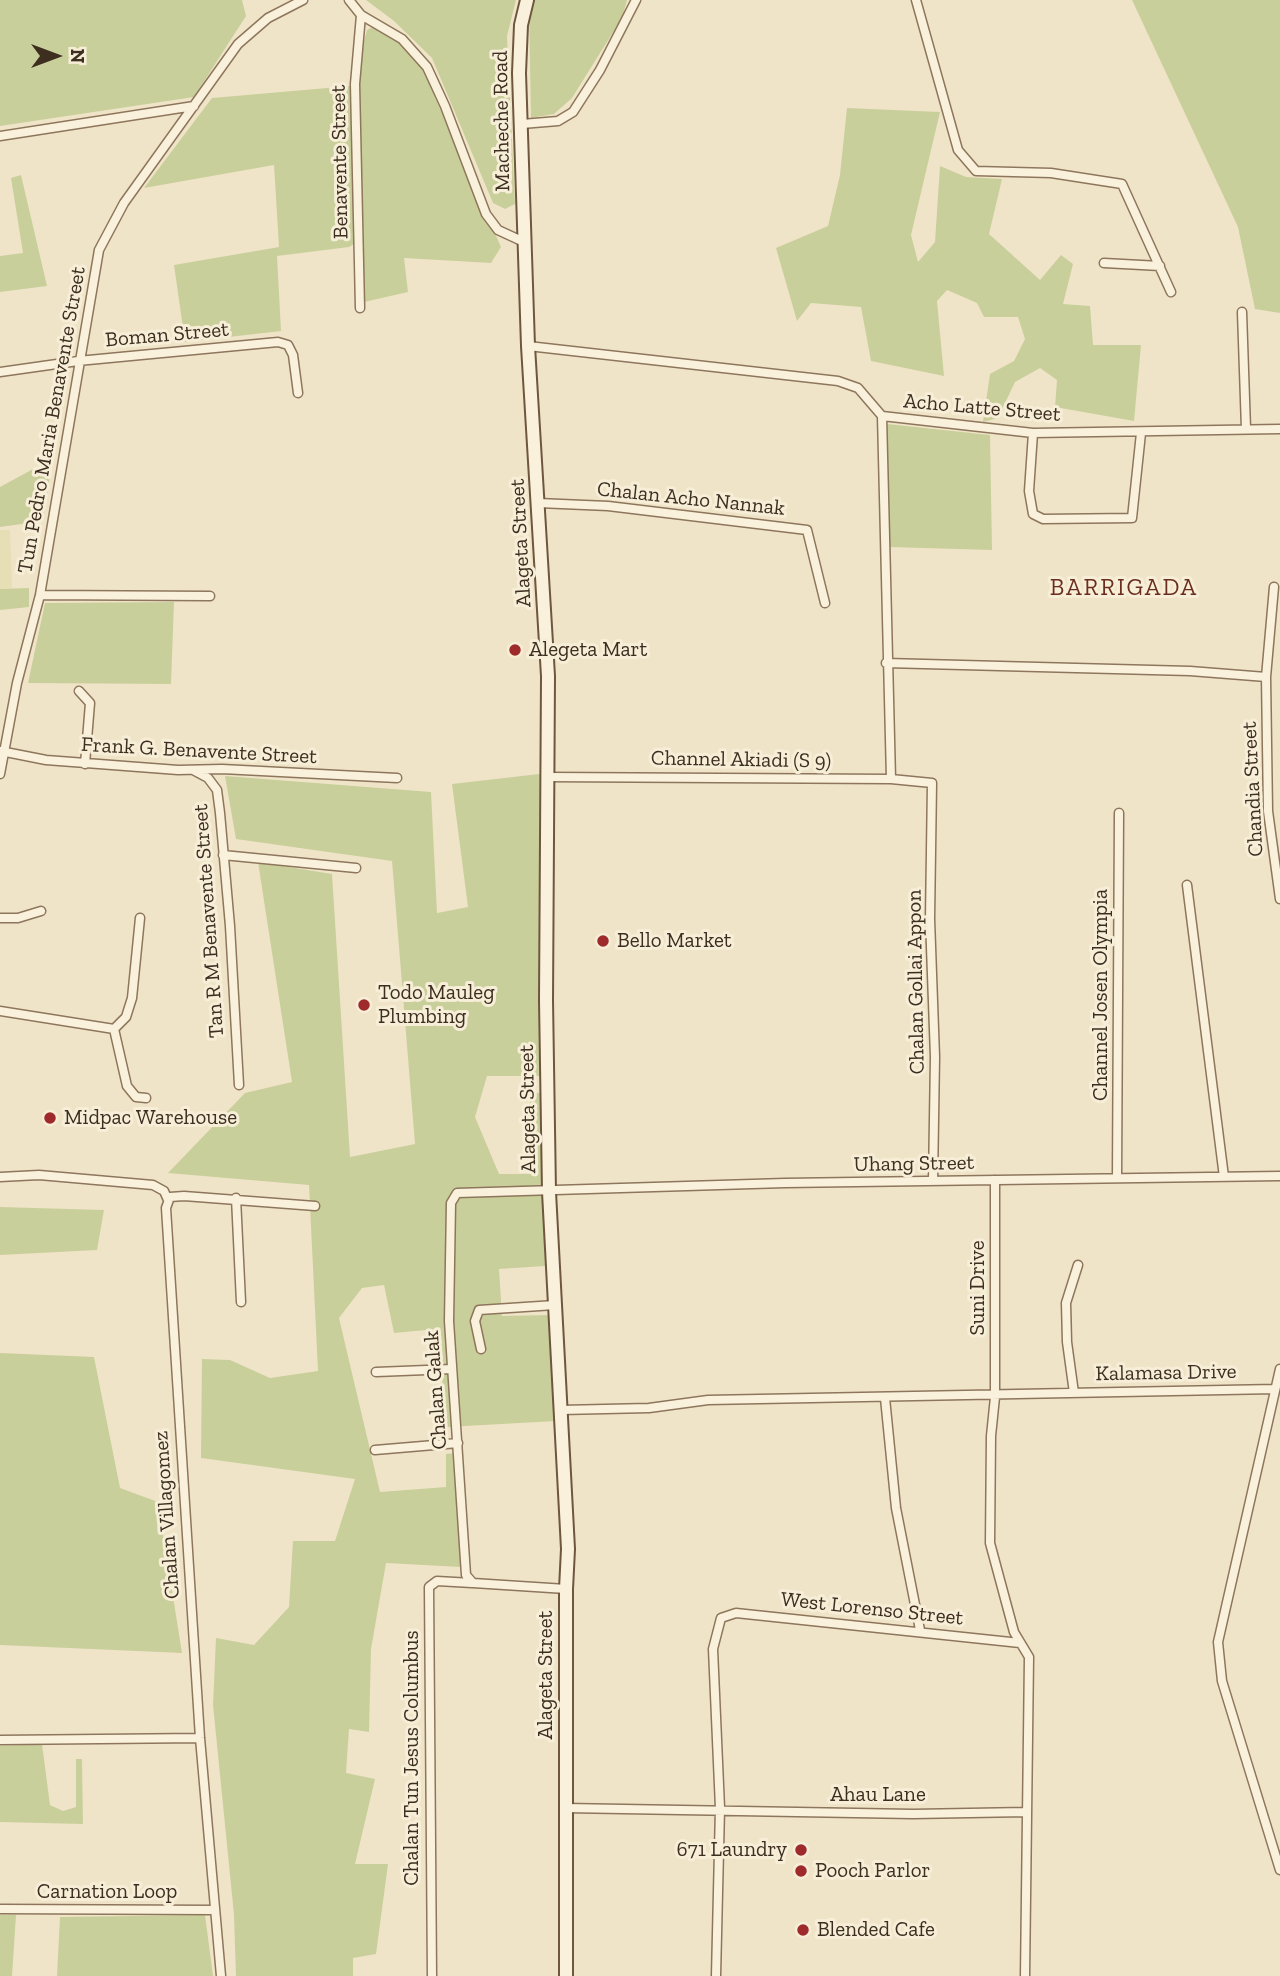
<!DOCTYPE html>
<html>
<head>
<meta charset="utf-8">
<style>
	body { margin:0 }
	#map { position:relative; width:1280px; height:1976px; overflow:hidden; background:#f0e4c8; font-family:"Zilla Slab",serif }
	canvas { display:block }
	.north { position:absolute; left:21px; top:21px; width:70px; height:70px; -webkit-text-stroke:5px #f7eed8; paint-order:stroke; rotate:90deg; font-size:19px; font-weight:700; line-height:28px; text-align:center; color:#3d2e20 }
	.north::after { content:''; display:block; margin:auto; width:24px; height:32px; background:#3d2e20; clip-path:polygon(50% 0,100% 100%,50% 72%,0 100%) }
</style>
</head>
<body>
<div id="map">
<canvas width="1280" height="1976"></canvas>
<div class="north">N</div>
</div>
<script>
const g = document.querySelector('canvas').getContext('2d');
g.lineJoin = 'round';
function fill(path, color) { g.fillStyle = color; g.fill(path, 'evenodd'); }
const poly = rows => new Path2D(rows.map(r => 'M' + r).join(''));
function stroke(path, color, width, dash) { g.strokeStyle = color; g.lineWidth = width; g.lineCap = dash ? 'butt' : 'round'; g.setLineDash(dash || []); g.stroke(path); }
function write(font, color, halo, rows, align = 'center') {
  g.font = font + ' "Zilla Slab",serif'; g.lineWidth = 6; g.setLineDash([]); g.textBaseline = 'middle'; g.strokeStyle = halo; g.fillStyle = color; for (const [text, x, y, turn = 0] of rows) {
    g.save(); g.translate(x, y); g.rotate((+turn || 0) * Math.PI / 180); g.textAlign = isNaN(turn) ? turn : align; if (halo) g.strokeText(text, 0, 0); g.fillText(text, 0, 0); g.restore();
  }
}
fill(poly([
	[0,530,10,530,12,588,0,589]
]), '#e6deb5');
fill(poly([
	[0,0,242,0,246,16,194,97,0,126],
	[366,0,516,0,507,36,515,204,505,209,493,203,432,58,394,21],
	[533,0,627,0,622,18,572,98,554,114,531,118,529,12],
	[1132,0,1280,0,1280,313,1255,309,1238,227],
	[376,25,394,33,427,67,434,95,501,247,491,263,404,258,408,292,364,302,358,111,362,48,367,30],
	[350,86,356,243,349,247,277,256,281,331,185,342,174,265,279,247,274,165,144,188,212,98],
	[847,108,940,112,911,235,918,262,935,242,940,166,966,177,1002,179,989,234,1040,280,1061,255,1073,264,1063,304,1090,306,1093,345,1141,345,1134,421,1055,407,1057,380,1040,368,1015,382,998,418,983,422,990,374,1014,361,1025,339,1018,317,984,317,977,303,947,290,937,301,944,376,871,361,861,307,811,303,797,321,776,248,828,226,840,175],
	[21,175,47,286,0,292,0,256,23,253,11,178],
	[887,424,990,435,992,550,889,547],
	[33,469,50,476,43,521,0,527,0,487],
	[29,588,29,607,0,610,0,589],
	[174,602,171,684,28,683,45,603],
	[548,773,545,1076,487,1076,475,1117,499,1174,531,1174,530,1093,541,1093,545,1266,499,1269,502,1316,550,1315,556,1421,447,1427,437,1329,394,1333,384,1285,362,1288,339,1318,380,1492,446,1487,446,1454,456,1453,461,1567,386,1563,371,1649,369,1732,349,1729,346,1773,375,1779,355,1864,388,1864,376,1954,353,1958,353,1976,236,1976,234,1915,213,1705,216,1638,254,1645,289,1607,293,1541,335,1541,355,1479,201,1458,202,1359,230,1360,270,1378,318,1371,309,1185,168,1173,245,1093,292,1082,258,862,332,874,350,1157,415,1144,392,861,236,839,225,776,431,792,437,913,468,907,452,784],
	[0,1207,104,1210,97,1250,0,1255],
	[0,1353,94,1357,120,1488,158,1502,182,1653,0,1645],
	[42,1744,50,1805,63,1811,76,1807,76,1759,82,1759,83,1824,0,1822,0,1746],
	[0,1915,16,1915,12,1976,0,1976],
	[205,1915,213,1976,57,1976,60,1917]
]), '#c9cf9b');
const street = poly([
	[349,0,361,15,402,39,427,67,445,106,486,214,498,230,524,242],
	[916,0,958,150,976,171,1051,173,1122,184,1171,292],
	[522,124,558,121,573,112,600,70,636,0],
	[0,136,194,106],
	[1104,263,1160,266],
	[360,308,355,84,361,15],
	[1242,312,1246,429],
	[528,346,838,381,858,388,882,416,1033,433,1280,429],
	[0,372,78,361,278,342,288,345,293,355,298,393],
	[882,416,891,779],
	[1033,433,1029,491,1033,514,1043,519,1132,518,1141,433],
	[538,503,608,506,807,530,825,603],
	[1274,587,1266,677,1268,811,1280,899],
	[40,595,210,596],
	[886,663,1190,671,1266,677],
	[79,691,90,703,85,764],
	[0,751,46,760,178,770,222,769,397,778],
	[193,770,208,778,217,790,220,813,230,926,239,1085],
	[0,774,17,683,40,595,99,250,124,203,238,44,268,18,303,0],
	[548,777,891,779,932,783,930,919,935,1057,933,1181],
	[223,855,356,868],
	[1187,885,1224,1177],
	[0,918,18,918,41,911],
	[0,1011,114,1029,126,1017,132,998,140,918],
	[114,1029,127,1086,136,1097,146,1098],
	[0,1177,39,1175,153,1185,164,1191,168,1200],
	[1117,1178,1119,813],
	[995,1180,995,1397,991,1436,990,1543,1014,1632,1029,1657,1025,1976],
	[236,1198,241,1302],
	[481,1349,475,1321,479,1310,555,1305],
	[1280,1369,1218,1642,1222,1681,1280,1870],
	[376,1372,452,1369],
	[1074,1393,1067,1342,1066,1303,1078,1265],
	[885,1398,896,1508,920,1630],
	[561,1410,649,1408,708,1400,1275,1389],
	[375,1450,458,1443],
	[566,1589,473,1583,466,1575,449,1321,451,1203,457,1193,785,1183,1280,1176],
	[0,1740,200,1738],
	[565,1808,913,1814,1026,1812],
	[0,1909,215,1910],
	[221,1976,200,1738,166,1208,170,1197,184,1196,315,1206],
	[432,1976,429,1587,437,1581,472,1583],
	[716,1976,720,1808,713,1649,721,1618,736,1613,1020,1643]
]);
const secondary = poly([
	[527,0,521,25,519,73,528,346,548,676,546,1000,549,1192,568,1549,566,1589,566,1976]
]);
stroke(street, '#8d765c', 11);
stroke(secondary, '#6f573f', 16);
stroke(street, '#faf1dc', 8);
stroke(secondary, '#faf1dc', 12);
for (const [x, y, r, color] of [
	[515,650,7,"#9e2a2b"],
	[603,941,7,"#9e2a2b"],
	[364,1005,7,"#9e2a2b"],
	[50,1118,7,"#9e2a2b"],
	[801,1850,7,"#9e2a2b"],
	[801,1871,7,"#9e2a2b"],
	[803,1930,7,"#9e2a2b"]
]) { const dot = new Path2D(); dot.arc(x, y, r, 0, 2 * Math.PI); g.fillStyle = color; g.fill(dot); stroke(dot, '#f7eed8', 2.5); }
write('21px', '#3d2e20', '#f7eed8', [
	["Macheche Road",502,121,-91],
	["Benavente Street",340,162,-91],
	["Boman Street",167,335,-5],
	["Acho Latte Street",982,408,5],
	["Tun Pedro Maria Benavente Street",52,420,-80],
	["Chalan Acho Nannak",691,499,6],
	["Alageta Street",521,543,-93],
	["Frank G. Benavente Street",199,751,3],
	["Channel Akiadi (S 9)",741,760,1],
	["Chandia Street",1253,789,-93],
	["Tan R M Benavente Street",209,921,-94],
	["Chalan Gollai Appon",916,982,-91],
	["Channel Josen Olympia",1101,995,-90],
	["Alageta Street",528,1109,-91],
	["Uhang Street",914,1164,-1],
	["Suni Drive",978,1288,-90],
	["Kalamasa Drive",1166,1373,-1],
	["Chalan Galak",436,1390,-94],
	["Chalan Villagomez",167,1515,-94],
	["West Lorenso Street",872,1609,6],
	["Alageta Street",546,1675,-90],
	["Chalan Tun Jesus Columbus",412,1758,-90],
	["Ahau Lane",878,1795],
	["Carnation Loop",107,1892]
]);
write('21px', '#3d2e20', '#f7eed8', [
	["Alegeta Mart",529,650],
	["Bello Market",617,941],
	["Todo Mauleg",378,993],
	["Plumbing",378,1017],
	["Midpac Warehouse",64,1118],
	["671 Laundry",787,1850,"right"],
	["Pooch Parlor",815,1871],
	["Blended Cafe",817,1930]
], 'left');
g.letterSpacing = '2px';
write('24px', '#6b2e1e', '#f7eed8', [
	["BARRIGADA",1124,588]
]);
g.letterSpacing = '0px';
</script>
</body>
</html>
